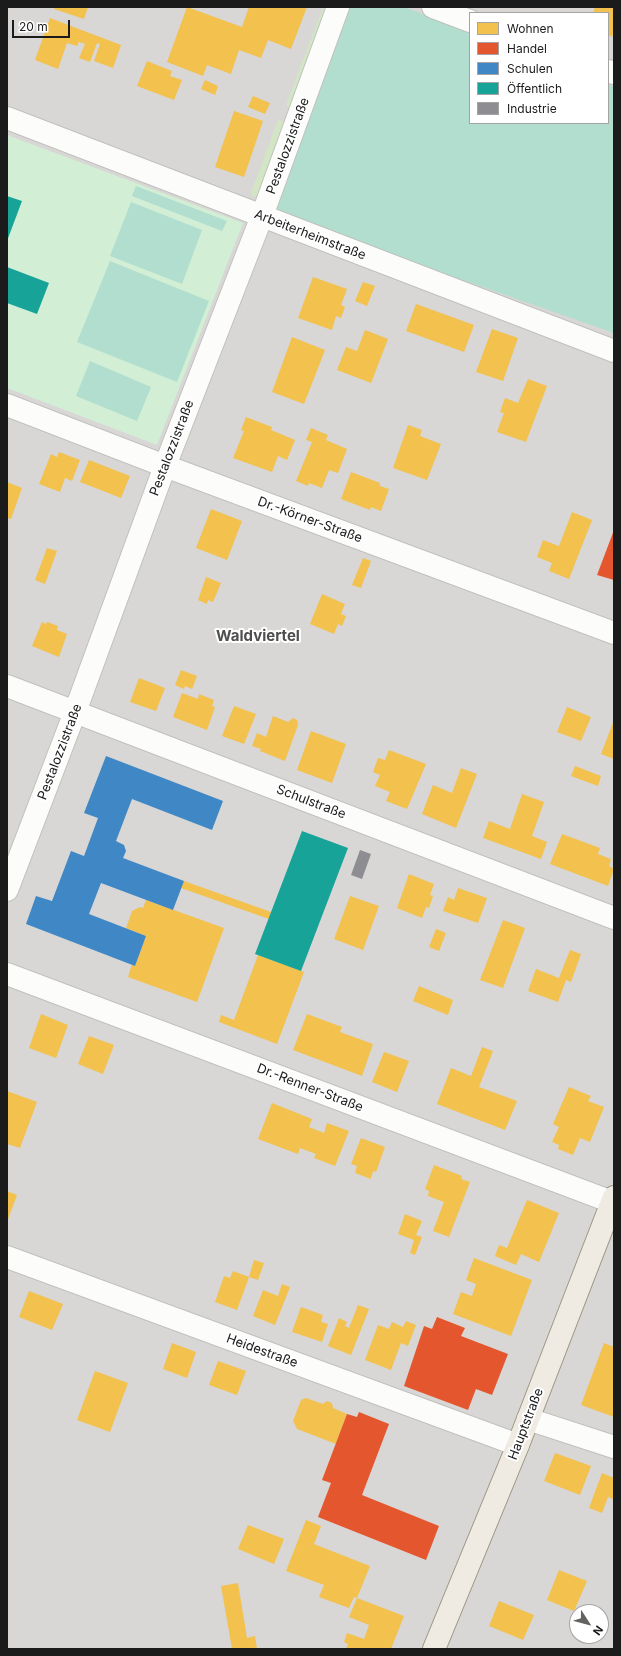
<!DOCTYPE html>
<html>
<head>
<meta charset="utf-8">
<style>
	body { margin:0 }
	#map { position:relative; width:621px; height:1656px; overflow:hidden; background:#e9e8e4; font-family:Inter,sans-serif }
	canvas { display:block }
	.frame { position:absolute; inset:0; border:8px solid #1b1b1b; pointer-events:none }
	.legend { position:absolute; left:469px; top:12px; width:140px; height:112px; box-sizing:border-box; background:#fff; border:1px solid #a4a4a4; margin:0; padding:5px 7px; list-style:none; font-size:12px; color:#1b1b1b }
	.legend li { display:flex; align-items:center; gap:8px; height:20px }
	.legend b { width:20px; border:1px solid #a4a4a4 }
	.north { position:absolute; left:569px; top:1604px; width:40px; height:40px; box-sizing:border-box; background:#fff; border:1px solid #a4a4a4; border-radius:50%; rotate:126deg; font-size:11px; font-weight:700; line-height:16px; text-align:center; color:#1b1b1b }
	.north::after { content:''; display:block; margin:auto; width:14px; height:18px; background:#636361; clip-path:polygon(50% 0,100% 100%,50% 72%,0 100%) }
	.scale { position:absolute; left:12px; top:20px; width:58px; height:18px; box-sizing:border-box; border:2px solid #1b1b1b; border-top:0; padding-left:5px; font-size:12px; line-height:14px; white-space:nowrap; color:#1b1b1b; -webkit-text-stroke:3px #fff; paint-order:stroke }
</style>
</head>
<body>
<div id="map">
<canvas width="621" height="1656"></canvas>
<div class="frame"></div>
<ul class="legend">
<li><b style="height:11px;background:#f2c14e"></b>Wohnen</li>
<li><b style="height:11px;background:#e4572e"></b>Handel</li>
<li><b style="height:11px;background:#3f88c5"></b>Schulen</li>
<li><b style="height:11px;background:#17a398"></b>Öffentlich</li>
<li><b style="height:11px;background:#8d8d92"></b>Industrie</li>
</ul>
<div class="north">N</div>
<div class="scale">20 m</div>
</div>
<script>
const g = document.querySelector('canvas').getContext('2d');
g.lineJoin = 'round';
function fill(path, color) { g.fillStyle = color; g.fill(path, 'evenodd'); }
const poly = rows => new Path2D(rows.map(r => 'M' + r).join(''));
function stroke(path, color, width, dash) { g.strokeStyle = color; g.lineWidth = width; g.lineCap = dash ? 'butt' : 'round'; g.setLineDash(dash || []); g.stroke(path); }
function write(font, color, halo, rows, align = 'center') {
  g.font = font + ' Inter,sans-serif'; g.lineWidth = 4; g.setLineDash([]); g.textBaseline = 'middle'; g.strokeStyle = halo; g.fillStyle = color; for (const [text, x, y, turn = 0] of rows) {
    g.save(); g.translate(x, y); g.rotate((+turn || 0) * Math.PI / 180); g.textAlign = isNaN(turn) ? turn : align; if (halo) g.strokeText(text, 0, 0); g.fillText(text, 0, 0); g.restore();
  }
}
fill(poly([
	[7,7,614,7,614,1649,7,1649],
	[470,13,608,13,608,123,470,123],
	[577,1612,601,1612,601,1636,577,1636]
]), '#d8d7d5');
fill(poly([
	[323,7,333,7,291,110,286,105],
	[278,120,290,124,260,195,252,197,252,190]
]), '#d2e5c4');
fill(poly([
	[7,135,243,223,157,445,7,388]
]), '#d2efd5');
fill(poly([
	[350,7,404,7,470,32,470,123,608,123,608,84,614,87,614,333,271,213],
	[136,186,227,221,222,231,132,196],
	[131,202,202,230,182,284,110,256],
	[110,261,209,301,177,382,77,342],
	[90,361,151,387,137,421,76,396]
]), '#b1decf');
fill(poly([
	[55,7,88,7,84,19,54,9],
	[187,7,242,27,249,7,307,7,291,49,268,40,261,58,239,50,231,74,207,65,203,76,167,62],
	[595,7,614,7,614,31,612,37,608,35,608,13,593,13],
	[50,18,121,45,113,68,94,61,100,44,97,43,90,62,79,58,85,44,79,42,77,46,67,43,58,69,35,60],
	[147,61,172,71,170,76,182,80,174,100,137,86],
	[205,80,218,86,215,95,201,89],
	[253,96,270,103,265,114,248,107],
	[234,111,263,121,244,177,215,167],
	[313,277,347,289,341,305,345,307,341,318,336,316,332,330,298,318],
	[363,282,375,286,367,306,355,301],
	[416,304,474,325,464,352,406,331],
	[492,329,518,338,503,381,476,372],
	[365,330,388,339,371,383,337,370,346,347,357,351],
	[292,337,325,350,304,404,272,392],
	[528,379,547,386,526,442,497,432,504,413,500,412,505,398,518,403],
	[246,417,272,427,271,430,295,440,287,460,278,456,272,472,233,458,244,431,241,430],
	[408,425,422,430,420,436,441,444,427,480,393,468],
	[311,428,328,435,326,440,347,449,338,473,329,470,322,488,309,483,308,486,296,481,312,442,306,440],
	[59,452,80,460,72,481,65,478,60,492,39,484,51,454,57,457],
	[89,460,130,476,121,498,80,482],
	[351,472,380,483,380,486,389,489,381,511,371,507,370,510,341,499],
	[7,482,22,488,11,519,7,518],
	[211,509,242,521,227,560,196,548],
	[572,512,592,520,569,579,549,571,552,563,537,557,543,540,559,546],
	[47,548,57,551,45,584,35,580],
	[363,558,371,561,361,588,352,585],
	[206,577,221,583,213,602,208,600,207,604,198,600],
	[322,594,345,604,341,614,346,616,342,626,338,624,334,634,310,624],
	[42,622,46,624,47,622,58,626,57,630,67,634,59,657,32,646],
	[181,670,197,676,192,689,185,686,184,689,175,685],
	[139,678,165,688,156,711,130,702],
	[182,693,198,699,199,694,214,700,212,706,215,707,207,730,173,717],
	[234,706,256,714,244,744,222,736],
	[567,707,591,717,581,741,557,732],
	[273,716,288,722,293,718,297,720,298,725,285,761,260,751,261,749,252,746,257,733,266,737],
	[614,720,614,759,601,754],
	[311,731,346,744,332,783,297,770],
	[389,750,426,764,407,809,386,801,390,792,375,786,380,775,373,772,378,758,385,760],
	[575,766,601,776,598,786,571,776],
	[461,768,477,774,456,828,422,814,433,785,452,793],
	[522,794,544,802,532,836,547,842,541,859,483,838,489,821,510,829],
	[562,834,600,848,598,854,611,859,609,866,614,869,608,886,550,864],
	[409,874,434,884,430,895,433,896,429,908,426,907,422,918,397,908],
	[184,881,271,912,269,919,181,888],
	[458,888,487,898,478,923,443,911,448,897,454,900],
	[350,896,379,906,363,950,334,939],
	[146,900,224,928,197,1002,128,977,132,964,135,966,146,936,126,928,132,911,140,907,143,908],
	[503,920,525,928,503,988,480,980],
	[436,929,446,933,439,951,429,947],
	[570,950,581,954,571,982,566,980,558,1002,528,991,536,969,559,978],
	[258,955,304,972,277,1044,219,1022,221,1015,234,1020],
	[419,986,453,1000,448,1015,413,1001],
	[41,1014,68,1025,56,1058,29,1048],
	[307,1014,342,1027,340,1032,373,1044,362,1076,293,1050],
	[89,1036,114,1045,103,1074,78,1064],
	[482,1047,493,1051,479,1087,517,1101,505,1130,437,1104,451,1068,471,1076],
	[384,1052,409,1061,397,1092,372,1082],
	[569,1087,591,1096,588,1101,604,1107,590,1142,580,1138,573,1155,558,1149,559,1145,552,1142,559,1127,553,1124],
	[7,1091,37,1102,20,1148,7,1144],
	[272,1103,312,1119,309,1127,324,1133,327,1123,349,1131,335,1166,314,1158,316,1154,300,1148,298,1154,258,1139],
	[361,1138,385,1147,376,1172,373,1171,371,1179,355,1173,357,1166,351,1164],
	[434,1165,462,1176,461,1179,470,1182,449,1237,433,1231,444,1202,428,1196,429,1191,425,1189],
	[7,1191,17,1195,7,1222],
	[527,1200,559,1213,539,1262,521,1254,516,1265,495,1256,499,1245,507,1248],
	[405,1214,422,1221,416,1235,422,1237,415,1255,410,1253,414,1240,398,1234],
	[474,1258,532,1280,511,1336,453,1314,461,1292,472,1296,476,1284,466,1280],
	[254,1260,264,1263,258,1280,249,1277],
	[233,1271,249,1277,237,1310,215,1302,224,1276,230,1278],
	[282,1284,290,1287,275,1325,253,1316,263,1290,278,1296],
	[29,1291,63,1304,52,1330,19,1317],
	[358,1305,369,1309,351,1355,328,1346,339,1318,347,1322,345,1326,349,1328],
	[301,1307,323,1315,321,1322,328,1324,322,1342,292,1332],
	[406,1321,416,1325,408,1346,401,1343,391,1370,365,1360,378,1325,389,1329,392,1322,403,1327],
	[172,1343,196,1352,187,1378,163,1369],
	[604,1343,614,1347,614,1417,581,1405],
	[218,1361,246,1371,237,1395,209,1385],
	[95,1371,128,1383,110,1432,77,1420],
	[306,1398,323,1404,327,1401,332,1403,333,1408,347,1414,336,1444,297,1429,293,1421,301,1400],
	[555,1453,591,1466,580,1495,544,1481],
	[602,1473,614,1478,614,1497,613,1499,608,1497,602,1513,589,1508],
	[306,1520,321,1526,314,1544,370,1566,357,1598,354,1597,349,1608,319,1597,324,1585,286,1571],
	[248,1525,284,1539,274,1564,238,1549],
	[559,1570,587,1581,574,1611,547,1600],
	[238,1583,247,1638,255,1636,257,1649,232,1649,221,1586],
	[357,1598,404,1616,391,1649,346,1649,348,1644,344,1642,347,1633,364,1639,369,1625,349,1617],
	[499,1601,534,1615,523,1640,489,1626]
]), '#f2c14e');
fill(poly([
	[614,530,614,580,597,575],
	[437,1317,465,1328,461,1336,508,1354,492,1395,476,1389,468,1410,404,1386,424,1326,432,1329],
	[359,1412,389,1424,362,1495,439,1526,426,1560,318,1517,331,1483,322,1480,347,1414,357,1417]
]), '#e4572e');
fill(poly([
	[106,756,223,801,212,830,132,799,116,841,124,845,126,851,123,858,184,881,173,910,101,883,89,914,146,936,135,966,26,924,36,896,52,901,71,851,84,856,98,818,84,813]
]), '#3f88c5');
fill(poly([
	[7,196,22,201,7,241],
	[7,267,49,283,37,314,7,303],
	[302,831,348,848,301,971,255,954]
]), '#17a398');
fill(poly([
	[360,850,371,854,362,879,351,875]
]), '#8d8d92');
const street = poly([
	[433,7,470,21],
	[608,71,614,73],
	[7,118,614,351],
	[7,405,165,466,614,633],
	[7,686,614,918],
	[7,890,75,712,165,466,262,216,338,7],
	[7,974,612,1202],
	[7,1257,518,1445],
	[528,1419,614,1447]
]);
const primary = poly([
	[434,1649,518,1445,614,1197]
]);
stroke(street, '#c0c0be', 24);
stroke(primary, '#9d9783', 24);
stroke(street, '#fcfcfb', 22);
stroke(primary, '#efebe3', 22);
write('13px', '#1b1b1b', '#fff', [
	["Pestalozzistraße",288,146,-70],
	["Arbeiterheimstraße",310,235,21],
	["Pestalozzistraße",172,448,-69],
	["Dr.-Körner-Straße",310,520,20],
	["Pestalozzistraße",60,752,-69],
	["Schulstraße",311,802,21],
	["Dr.-Renner-Straße",310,1088,21],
	["Heidestraße",262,1351,20],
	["Hauptstraße",526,1424,-69]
]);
write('bold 15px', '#4e4e4e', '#fff', [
	["Waldviertel",258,636]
]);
</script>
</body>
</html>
